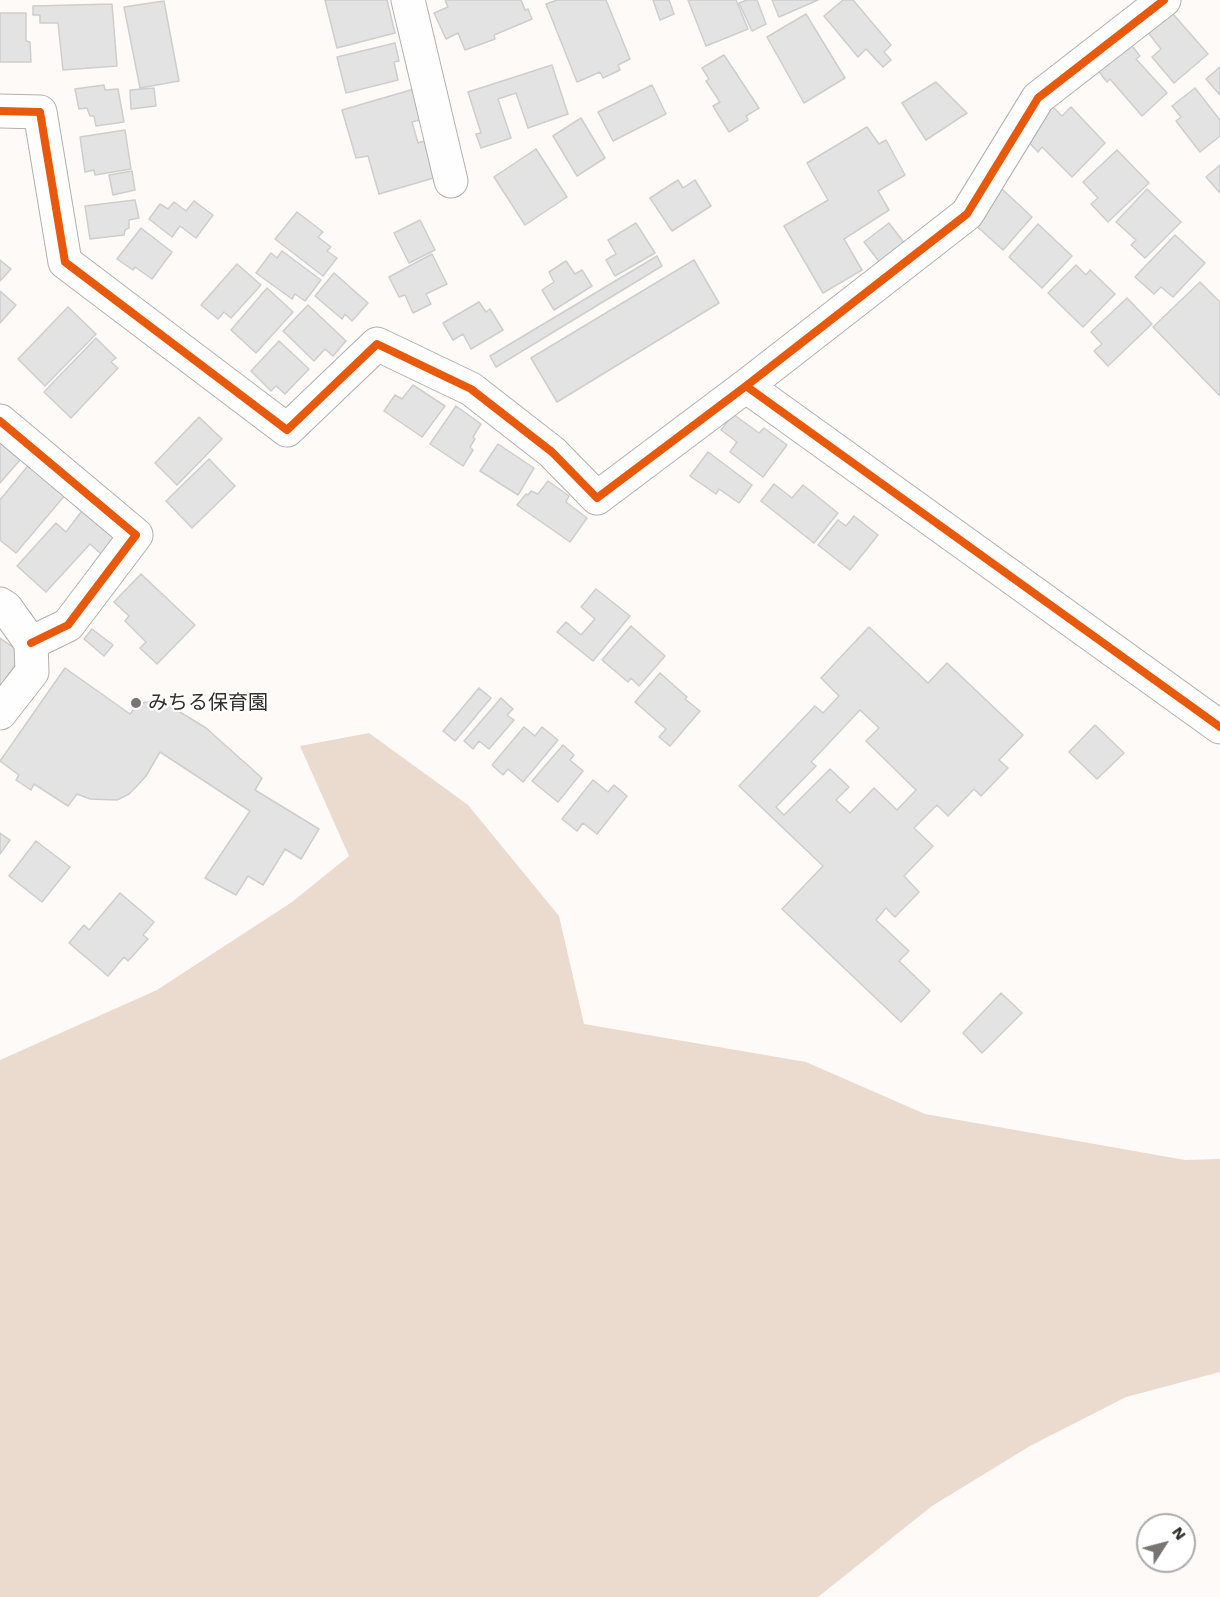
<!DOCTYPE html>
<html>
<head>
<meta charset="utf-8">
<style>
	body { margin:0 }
	#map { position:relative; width:1220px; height:1597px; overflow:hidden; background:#fdfaf8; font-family:"Work Sans",sans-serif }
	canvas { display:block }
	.north { position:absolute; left:1136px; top:1513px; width:60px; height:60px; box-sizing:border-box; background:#fff; border:2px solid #acabaa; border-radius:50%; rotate:54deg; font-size:16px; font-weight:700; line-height:24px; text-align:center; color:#2f2c2a }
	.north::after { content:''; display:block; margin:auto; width:21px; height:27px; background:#777472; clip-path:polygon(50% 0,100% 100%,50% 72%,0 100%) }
</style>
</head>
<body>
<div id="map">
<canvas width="1220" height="1597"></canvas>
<div class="north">N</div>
</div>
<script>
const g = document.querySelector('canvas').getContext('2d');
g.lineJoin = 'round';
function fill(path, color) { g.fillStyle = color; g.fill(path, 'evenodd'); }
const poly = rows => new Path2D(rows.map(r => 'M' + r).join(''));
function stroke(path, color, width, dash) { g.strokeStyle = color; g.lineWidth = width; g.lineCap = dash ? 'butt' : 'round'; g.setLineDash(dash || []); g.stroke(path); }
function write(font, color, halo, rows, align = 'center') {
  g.font = font + ' "Work Sans","Noto Sans JP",sans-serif'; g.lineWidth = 4.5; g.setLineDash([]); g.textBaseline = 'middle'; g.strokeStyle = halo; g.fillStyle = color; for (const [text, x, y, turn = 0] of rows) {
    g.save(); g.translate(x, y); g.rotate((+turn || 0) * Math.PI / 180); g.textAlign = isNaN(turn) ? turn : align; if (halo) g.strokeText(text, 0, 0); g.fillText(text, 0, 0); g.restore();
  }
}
fill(poly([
	[369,733,468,805,559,916,584,1024,806,1062,925,1114,1185,1160,1220,1159,1220,1372,1126,1397,1030,1446,932,1506,818,1597,0,1597,0,1060,157,990,292,902,349,856,300,746]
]), '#ebdbcf');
const building = poly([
	[325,0,387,0,395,33,337,48,325,0],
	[445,0,521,0,525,10,528,9,532,19,494,35,495,39,465,50,458,33,446,39,434,13,448,7,445,0],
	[557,0,606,0,630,59,618,65,620,70,603,78,600,72,577,82,546,4,557,0],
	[653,0,669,0,674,14,660,20,653,0],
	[688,0,736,0,748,29,706,46,688,0],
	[747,0,757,0,766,24,752,31,739,3,747,0],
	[772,0,818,0,779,17,772,0],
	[843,0,853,0,891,45,884,52,891,60,883,67,866,49,858,57,824,16,843,0],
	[164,1,179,81,140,88,124,7,164,1],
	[112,4,117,66,63,70,58,23,40,23,40,15,33,15,33,6,112,4],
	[1166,6,1208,54,1174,83,1152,57,1161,49,1143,26,1166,6],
	[0,13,26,13,26,41,30,42,31,62,0,62,0,13],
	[806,14,845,78,804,103,767,37,806,14],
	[1125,37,1140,56,1136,59,1167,93,1142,116,1110,79,1107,82,1092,63,1125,37],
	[395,43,399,61,394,62,398,80,346,93,337,57,395,43],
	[724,55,759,108,746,116,748,120,729,132,713,106,720,102,706,81,709,79,702,68,724,55],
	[552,65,568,114,528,128,516,93,498,99,511,138,481,148,476,134,481,133,468,92,552,65],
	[1220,67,1220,95,1206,79,1220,67],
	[936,82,967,113,926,140,902,103,936,82],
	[104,85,105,90,118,89,124,122,96,126,94,116,90,116,87,108,79,109,75,89,104,85],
	[652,85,666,114,613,141,598,112,652,85],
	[154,88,156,106,131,109,130,90,154,88],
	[1195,88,1220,120,1220,136,1200,152,1176,121,1181,117,1172,106,1195,88],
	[414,89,423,119,412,122,418,143,434,138,444,175,379,194,368,156,356,158,342,110,414,89],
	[1053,107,1062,116,1071,107,1105,143,1072,177,1042,147,1038,152,1023,136,1053,107],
	[581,118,605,158,577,176,553,136,581,118],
	[867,127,879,144,886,140,905,175,878,191,889,210,844,239,862,270,823,293,784,226,828,200,807,163,867,127],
	[125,130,131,169,95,175,94,170,85,172,80,137,125,130],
	[536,149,567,197,525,225,494,177,536,149],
	[1117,150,1149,183,1108,222,1091,204,1098,198,1083,182,1117,150],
	[1220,165,1220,193,1206,177,1220,165],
	[132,171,135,190,113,195,109,175,132,171],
	[678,180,683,188,695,180,711,206,672,231,650,198,678,180],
	[1002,189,1032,217,1003,250,971,221,1002,189],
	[1147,189,1181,222,1145,258,1131,245,1136,240,1116,222,1147,189],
	[135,200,139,218,129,220,129,228,125,230,124,235,90,239,85,206,135,200],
	[194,201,213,215,196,238,180,226,172,237,149,219,160,204,168,209,174,202,186,211,194,201],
	[297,212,323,232,318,237,331,247,327,251,337,258,323,276,275,239,297,212],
	[420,220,435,250,409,263,394,233,420,220],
	[636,223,655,253,615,276,606,260,616,254,608,240,636,223],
	[889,223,905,244,881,264,864,242,889,223],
	[1038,224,1072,256,1042,288,1009,257,1038,224],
	[141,228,172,252,152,279,135,267,133,270,117,259,141,228],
	[1175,235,1205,263,1173,297,1161,287,1154,294,1135,277,1175,235],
	[282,251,321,280,305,301,295,294,292,299,256,273,271,253,277,258,282,251],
	[432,254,447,284,426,294,431,304,413,313,405,295,399,297,389,277,432,254],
	[657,256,662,266,496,367,490,356,657,256],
	[0,260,11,269,0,281,0,260],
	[694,260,719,303,557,402,531,358,694,260],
	[566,261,575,274,582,270,592,286,554,310,542,290,554,282,549,272,566,261],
	[237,264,261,285,231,318,224,312,218,319,201,305,237,264],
	[1076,265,1086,275,1090,270,1115,294,1083,327,1048,293,1076,265],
	[334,273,368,303,352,321,345,314,342,319,315,296,334,273],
	[1200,282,1220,302,1220,396,1153,327,1200,282],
	[267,288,293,312,256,353,231,330,267,288],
	[0,291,16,305,0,323,0,291],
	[1127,298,1152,324,1108,366,1094,351,1102,344,1091,332,1127,298],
	[479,302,486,312,490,309,503,330,471,349,463,334,453,340,443,323,479,302],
	[308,305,346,341,333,356,325,349,314,361,283,331,308,305],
	[68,307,96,334,45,386,18,359,68,307],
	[96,338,116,358,111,362,118,368,71,418,44,392,96,338],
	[279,341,309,369,285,394,276,386,271,391,251,371,279,341],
	[413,385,445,406,422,437,384,411,395,395,402,399,413,385],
	[456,406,481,424,473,437,475,439,470,447,473,450,463,466,430,444,456,406],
	[733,414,759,433,764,428,787,445,763,477,730,452,737,442,721,430,733,414],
	[199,417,222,439,177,485,155,463,199,417],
	[0,443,20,460,0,483,0,443],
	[498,444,534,468,518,495,480,471,498,444],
	[708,452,752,485,739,503,719,489,716,494,690,476,708,452],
	[36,456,72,487,16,553,0,540,0,500,36,456],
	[209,459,235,486,192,528,166,501,209,459],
	[548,481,569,496,566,502,587,518,570,542,517,505,526,494,528,495,531,491,538,494,548,481],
	[774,484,792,498,803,485,838,513,814,543,761,501,774,484],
	[88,503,130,537,110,562,90,544,46,592,17,566,56,523,66,532,88,503],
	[854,516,878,535,850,570,818,545,838,520,846,526,854,516],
	[141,574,195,625,157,664,140,648,146,642,125,621,129,616,114,602,141,574],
	[596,589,630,616,593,661,557,632,566,622,581,635,595,619,581,607,596,589],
	[631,626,665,656,639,686,631,678,628,682,602,660,631,626],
	[869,627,928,683,947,663,1023,735,999,760,1008,768,981,796,974,789,948,816,937,805,914,828,933,846,904,876,919,892,895,917,886,908,876,920,909,951,899,961,930,991,901,1022,782,909,823,866,739,786,815,706,823,713,839,696,821,678,869,627],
	[860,710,879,728,866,741,916,790,897,810,874,788,850,813,836,800,849,787,830,769,784,815,776,807,816,766,811,762,860,710],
	[92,629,113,645,104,656,84,639,92,629],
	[0,638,23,654,1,685,0,685,0,638],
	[65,668,130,714,137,705,146,702,156,702,164,707,167,704,206,728,262,778,255,790,319,829,301,859,285,849,263,885,248,876,236,895,205,878,250,811,160,752,146,776,136,787,129,794,117,800,90,799,77,794,68,806,34,784,31,790,16,780,19,775,0,761,65,668],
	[660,673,687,697,685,699,700,711,670,746,659,737,666,729,635,702,660,673],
	[479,688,491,698,455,741,443,731,479,688],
	[501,698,513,709,507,715,514,720,489,749,479,741,473,749,464,741,501,698],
	[1095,725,1124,753,1097,779,1069,752,1095,725],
	[524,727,535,736,542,727,558,740,523,782,508,769,503,775,492,765,524,727],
	[563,745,574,755,570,760,583,771,558,802,532,781,563,745],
	[593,780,608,792,614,785,627,796,597,834,583,823,577,831,562,819,593,780],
	[0,833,10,840,0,854,0,833],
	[36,841,70,867,42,902,9,876,36,841],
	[120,893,154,922,143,935,148,939,128,961,124,957,108,976,69,943,84,925,89,930,120,893],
	[1001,993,1022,1013,982,1053,963,1033,1001,993]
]);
fill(building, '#e2e3e2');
stroke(building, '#cececd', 1.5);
const minor = poly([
	[408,0,451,181],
	[0,111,40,112,65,262,287,430,377,344,471,389,552,452,597,498,746,386,1220,727],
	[746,386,967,214,1038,98,1164,0],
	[0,421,136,535,68,625,31,643],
	[0,604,6,608,31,643,32,672,0,713]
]);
stroke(minor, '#b3b0ae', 35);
stroke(minor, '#fffefe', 33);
stroke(poly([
	[0,111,40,112,65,262,287,430,377,344,471,389,552,452,597,498,746,386,1220,727],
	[746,386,967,214,1038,98,1164,0],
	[0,421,136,535,68,625,31,643]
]), '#e8590c', 8);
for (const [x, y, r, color] of [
	[136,703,6,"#777472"]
]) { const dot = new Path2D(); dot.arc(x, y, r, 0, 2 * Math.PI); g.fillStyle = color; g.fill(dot); stroke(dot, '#fff', 2); }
write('20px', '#2f2c2a', '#fff', [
	["みちる保育園",148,703]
], 'left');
</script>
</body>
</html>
